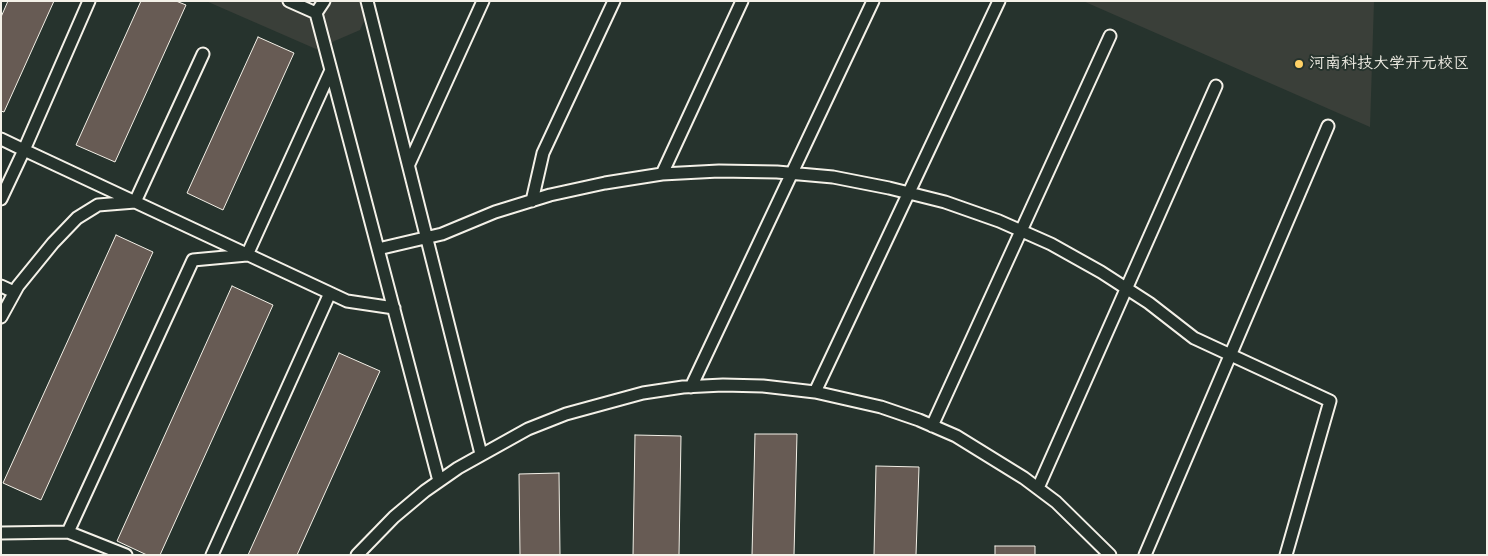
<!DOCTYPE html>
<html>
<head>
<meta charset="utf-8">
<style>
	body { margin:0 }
	#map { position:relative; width:1488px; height:556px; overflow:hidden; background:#26332d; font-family:"Patrick Hand",sans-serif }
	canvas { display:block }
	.frame { position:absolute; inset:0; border:2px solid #f4f1e8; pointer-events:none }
</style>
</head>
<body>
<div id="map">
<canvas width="1488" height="556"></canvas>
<div class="frame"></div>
</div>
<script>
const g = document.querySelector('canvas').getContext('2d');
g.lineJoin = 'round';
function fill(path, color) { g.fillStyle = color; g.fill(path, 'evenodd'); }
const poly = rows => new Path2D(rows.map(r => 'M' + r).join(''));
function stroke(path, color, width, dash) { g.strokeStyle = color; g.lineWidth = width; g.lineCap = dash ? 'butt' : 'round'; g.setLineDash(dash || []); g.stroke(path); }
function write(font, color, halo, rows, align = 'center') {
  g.font = font + ' "Patrick Hand","LXGW WenKai TC",sans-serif'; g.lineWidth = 4; g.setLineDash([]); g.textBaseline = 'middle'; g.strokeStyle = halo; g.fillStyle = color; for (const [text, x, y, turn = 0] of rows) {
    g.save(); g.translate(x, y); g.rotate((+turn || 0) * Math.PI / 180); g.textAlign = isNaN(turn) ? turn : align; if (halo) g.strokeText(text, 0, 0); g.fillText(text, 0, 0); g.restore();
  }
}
fill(poly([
	[206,1,373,1,360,30,316,49],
	[1083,1,1374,1,1370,127]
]), '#3a3f39');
const building = poly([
	[8,1,54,1,4,112,1,111,1,17,8,1],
	[141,1,176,1,186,5,115,162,76,145,141,1],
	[258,37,294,53,223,210,187,193,258,37],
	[116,235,153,252,41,500,3,483,116,235],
	[232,286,273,305,160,555,147,555,117,541,232,286],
	[339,353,380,371,297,555,248,555,339,353],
	[755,434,797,434,794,555,752,555,755,434],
	[635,435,681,436,679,555,633,555,635,435],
	[876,466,919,467,916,555,874,555,876,466],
	[559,473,560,555,520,555,519,474,559,473],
	[995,546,1035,546,1035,555,995,555,995,546]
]);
fill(building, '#675b54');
stroke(building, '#f4f1e8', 1);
const lane = poly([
	[89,1,24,150,347,301,394,308],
	[289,1,316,13,324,1],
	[367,1,481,454],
	[316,13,439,481],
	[1,139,24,150,1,199],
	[409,164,483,1],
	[662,174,742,1],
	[532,201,543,153,614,1],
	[378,249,442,234,495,212,550,195,605,183,662,174,719,171,777,172,833,177,889,188,945,202,999,221,1051,244,1101,272,1149,303,1194,338,1330,401,1286,555],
	[1,286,14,292],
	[1,317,18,286,53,243,77,218,98,205,135,202,203,54],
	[691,387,873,1],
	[815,392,999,1],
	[932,426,1110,36],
	[1038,488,1216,86],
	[68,532,126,555],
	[1,533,68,532,193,260,247,255,331,70],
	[212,555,330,293],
	[357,555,394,517,425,491,458,468,528,429,566,414,643,393,683,387,723,385,763,386,815,392,881,407,919,420,956,436,1024,478,1056,502,1110,555],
	[1145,555,1328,126]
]);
stroke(lane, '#f4f1e8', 15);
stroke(lane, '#26332d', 11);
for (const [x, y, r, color] of [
	[1299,64,5,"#ffd166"]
]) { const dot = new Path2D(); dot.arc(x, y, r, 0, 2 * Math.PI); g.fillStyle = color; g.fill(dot); stroke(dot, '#26332d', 2); }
write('16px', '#f4f1e8', '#26332d', [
	["河南科技大学开元校区",1309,64]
], 'left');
</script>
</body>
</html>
